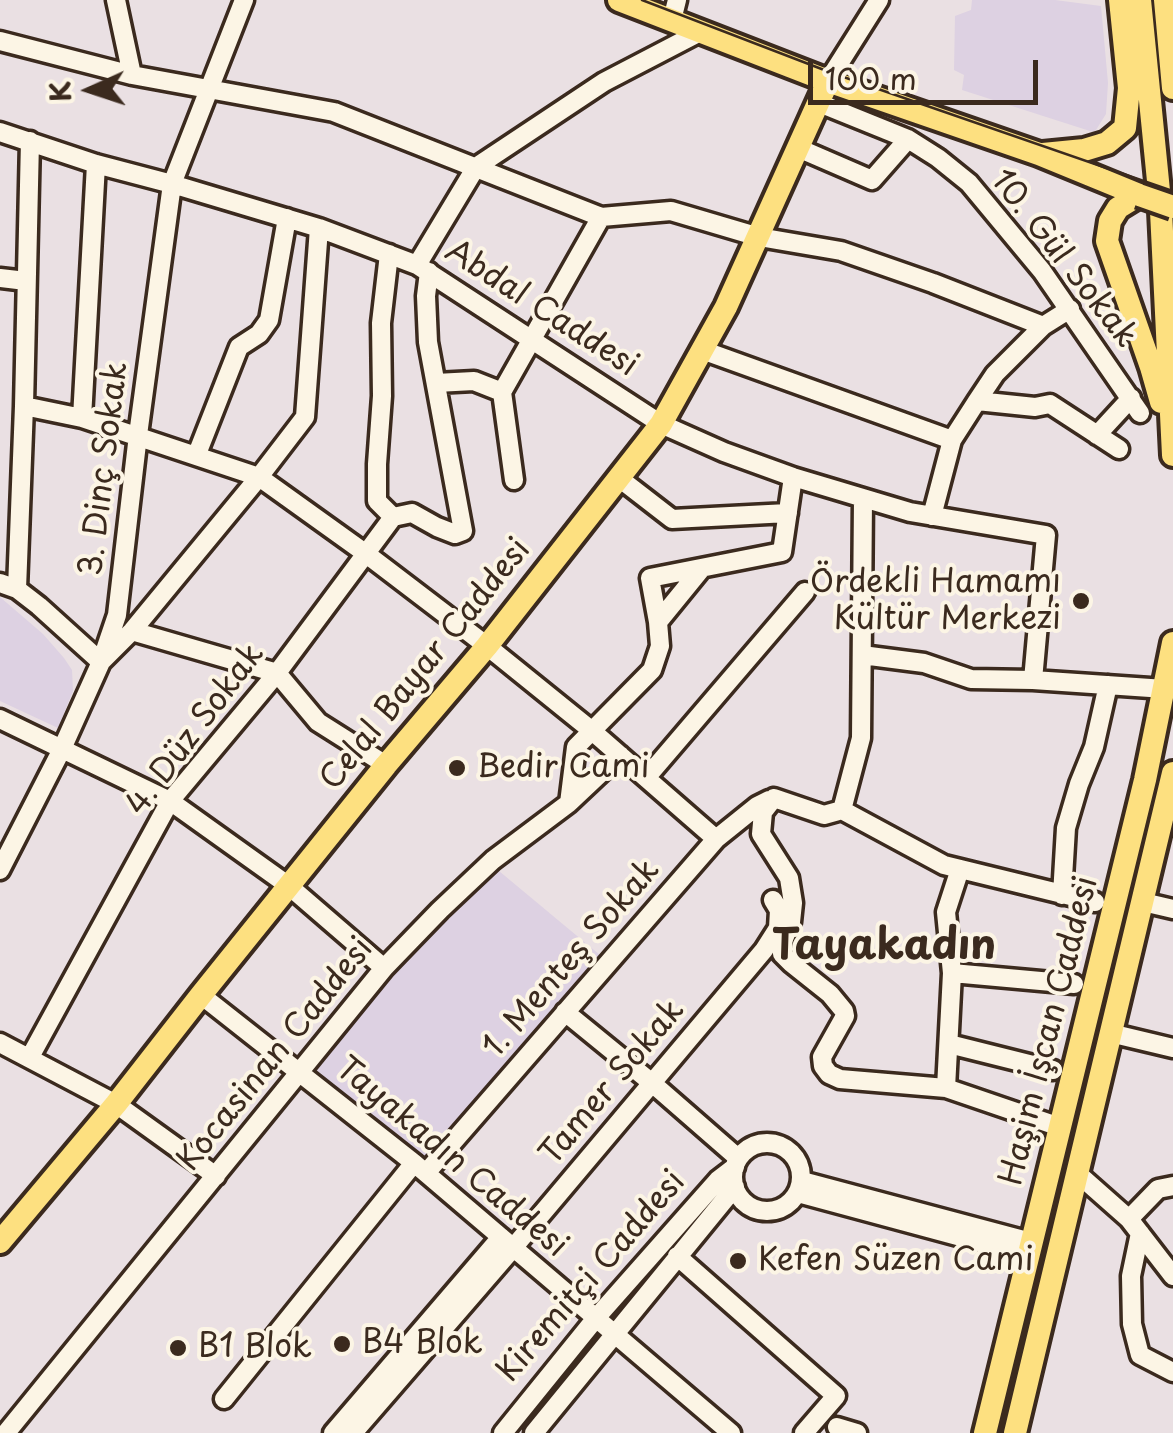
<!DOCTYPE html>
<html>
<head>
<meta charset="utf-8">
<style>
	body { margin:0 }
	#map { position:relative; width:1173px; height:1433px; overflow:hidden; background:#eae0e3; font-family:"Playpen Sans",sans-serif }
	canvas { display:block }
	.north { position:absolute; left:40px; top:40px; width:100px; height:100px; -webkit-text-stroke:8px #fcf5e5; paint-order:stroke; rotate:267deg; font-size:28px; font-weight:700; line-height:40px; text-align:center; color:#3b2a1e }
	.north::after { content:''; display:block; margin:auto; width:35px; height:45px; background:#3b2a1e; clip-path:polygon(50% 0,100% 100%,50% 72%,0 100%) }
	.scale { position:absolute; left:808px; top:60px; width:230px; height:45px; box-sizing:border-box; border:5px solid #3b2a1e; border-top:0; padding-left:12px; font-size:30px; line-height:35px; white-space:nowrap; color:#3b2a1e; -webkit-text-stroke:8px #fcf5e5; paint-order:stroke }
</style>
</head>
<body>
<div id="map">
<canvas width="1173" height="1433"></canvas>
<div class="north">K</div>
<div class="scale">100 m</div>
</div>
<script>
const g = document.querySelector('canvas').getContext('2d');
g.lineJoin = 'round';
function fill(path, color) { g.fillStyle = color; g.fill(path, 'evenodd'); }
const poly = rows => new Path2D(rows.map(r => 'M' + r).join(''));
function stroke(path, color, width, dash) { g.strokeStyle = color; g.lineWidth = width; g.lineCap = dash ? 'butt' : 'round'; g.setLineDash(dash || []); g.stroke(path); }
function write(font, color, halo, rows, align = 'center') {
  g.font = font + ' "Playpen Sans",sans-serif'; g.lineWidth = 8; g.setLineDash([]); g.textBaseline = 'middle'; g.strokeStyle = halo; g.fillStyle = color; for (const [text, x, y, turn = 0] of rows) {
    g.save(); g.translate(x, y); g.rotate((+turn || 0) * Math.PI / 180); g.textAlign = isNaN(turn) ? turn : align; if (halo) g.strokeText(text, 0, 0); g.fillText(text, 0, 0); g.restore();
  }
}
fill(poly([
	[972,0,1055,0,1101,6,1108,83,1106,114,1096,130,1093,132,962,90,964,75,954,70,955,16,971,10],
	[0,597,43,634,64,658,72,670,73,691,58,728,0,701],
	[493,866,600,955,426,1159,314,1071,377,982]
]), '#ddd1e2');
const minor = poly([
	[116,0,132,75],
	[672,20,677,0],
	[0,41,132,75,334,112,601,217,671,211,759,237,841,251,933,283,1043,326],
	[828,81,879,0],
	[819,103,908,139,938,158,969,183,1042,271,1140,413],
	[0,132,96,164,172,184,319,228,417,265,661,424,724,452,793,477,910,512,1046,535,1033,680],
	[798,148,872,180,908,139],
	[389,254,381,323,382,396,377,464,377,501,393,517],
	[417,265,476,167,604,82,702,31],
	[0,278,26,281],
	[702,350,952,440],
	[436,383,474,381,502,392],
	[977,401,1035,407,1050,404,1119,449],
	[24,406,82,418,259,477,365,553,487,646,591,730,716,839],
	[82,418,96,164],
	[1097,435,1131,398],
	[197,454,239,347,259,334,269,320,287,218],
	[619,478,672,519,788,513],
	[514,480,502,392,601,217],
	[932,516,952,440,977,401,995,374,1043,326,1070,309],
	[0,583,17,589,39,606,101,662,132,631,259,477,305,417,319,228],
	[17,589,24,406,30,141],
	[658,622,702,568],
	[132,631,277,673,318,722,386,765],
	[862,655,924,663,971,679,1033,680,1165,689],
	[0,719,170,801,289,886,384,968],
	[646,778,805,592],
	[774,798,763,812,761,834,789,878,793,903,791,922,783,941,782,954,791,963,830,994,844,1011,845,1016,822,1057,823,1066,829,1074,840,1079,946,1088,1060,1127],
	[774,798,824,815,842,810,944,865,1095,902],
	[569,803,620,755],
	[842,810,861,738,863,499],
	[0,870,61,751,101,662,117,615,138,435,172,184,244,0],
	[1062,895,1066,828,1079,784,1094,747,1108,685],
	[1143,902,1173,909],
	[952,973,1074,984],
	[201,995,414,1163,731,1433],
	[565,1012,652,1083,738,1158],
	[1110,1033,1173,1048],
	[0,1043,116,1104,216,1176],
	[949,1044,1053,1070],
	[30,1057,170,801,277,673,393,517,412,513,437,527,455,534,463,531,428,342,426,296,429,272],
	[946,1088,952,973,946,912,960,869],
	'733 1177a34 34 0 1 1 68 0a34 34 0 1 1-68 0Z',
	[426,1173,716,839,757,806,769,800],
	[1077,1173,1129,1219,1173,1276],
	[802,1181,1031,1242],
	[798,1193,1028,1255],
	[1129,1219,1158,1189,1173,1186],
	[1140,1233,1131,1276,1132,1324,1140,1355,1173,1372],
	[677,1256,836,1396,804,1433],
	[224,1399,414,1163],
	[837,1427,857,1433],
	[6,1433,384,968,440,910,493,860,569,803,576,747,652,670,660,646,658,622,650,578,782,552,793,477],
	[333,1433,501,1237],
	[353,1433,513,1248,764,950,778,928,779,910,773,900],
	[503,1433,596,1318,718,1180,735,1167],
	[534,1433,735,1187]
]);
const major = poly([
	[619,0,828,81,1039,154,1139,195],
	[1140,0,1161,211,1173,455],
	[1165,0,1173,88],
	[1043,154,1084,150,1107,143,1125,128,1129,88,1120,0],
	[1139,195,1118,208,1110,221,1107,241,1151,367,1161,402],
	[0,1242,116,1104,201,995,386,765,487,646,661,424,726,307,828,81],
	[985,1433,1145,780,1173,643],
	[1015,1433,1173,773]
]);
stroke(minor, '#3b2a1e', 25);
stroke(major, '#3b2a1e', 30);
stroke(minor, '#fcf5e5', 18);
stroke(major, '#fde080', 22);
stroke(poly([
	[642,0,832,73,1173,191]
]), '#3b2a1e', 2.5);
const majorBridge = poly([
	[1139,195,1173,207]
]);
stroke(majorBridge, '#3b2a1e', 30, []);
stroke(majorBridge, '#fde080', 22);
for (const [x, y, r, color] of [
	[1081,601,10,"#3b2a1e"],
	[457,768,10,"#3b2a1e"],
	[738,1261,10,"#3b2a1e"],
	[342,1344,10,"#3b2a1e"],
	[178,1348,10,"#3b2a1e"]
]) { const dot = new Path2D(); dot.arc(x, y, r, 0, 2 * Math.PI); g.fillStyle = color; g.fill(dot); stroke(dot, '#fcf5e5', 4); }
write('32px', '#3b2a1e', '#fcf5e5', [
	["10. Gül Sokak",1063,259,52],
	["Abdal Caddesi",541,309,33],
	["3. Dinç Sokak",105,469,-83],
	["Celal Bayar Caddesi",426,665,-51],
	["4. Düz Sokak",196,730,-53],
	["1. Menteş Sokak",572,959,-49],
	["Haşim İşcan Caddesi",1050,1031,-76],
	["Kocasinan Caddesi",276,1055,-51],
	["Tamer Sokak",613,1083,-50],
	["Tayakadın Caddesi",451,1158,40],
	["Kiremitçi Caddesi",592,1277,-49]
]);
write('32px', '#3b2a1e', '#fcf5e5', [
	["Ördekli Hamamı",1061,583,"right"],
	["Kültür Merkezi",1061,620,"right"],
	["Bedir Cami",477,768],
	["Kefen Süzen Cami",758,1261],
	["B4 Blok",362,1344],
	["B1 Blok",198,1348]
], 'left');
write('bold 42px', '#3b2a1e', '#fcf5e5', [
	["Tayakadın",884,947]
]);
</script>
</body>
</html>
